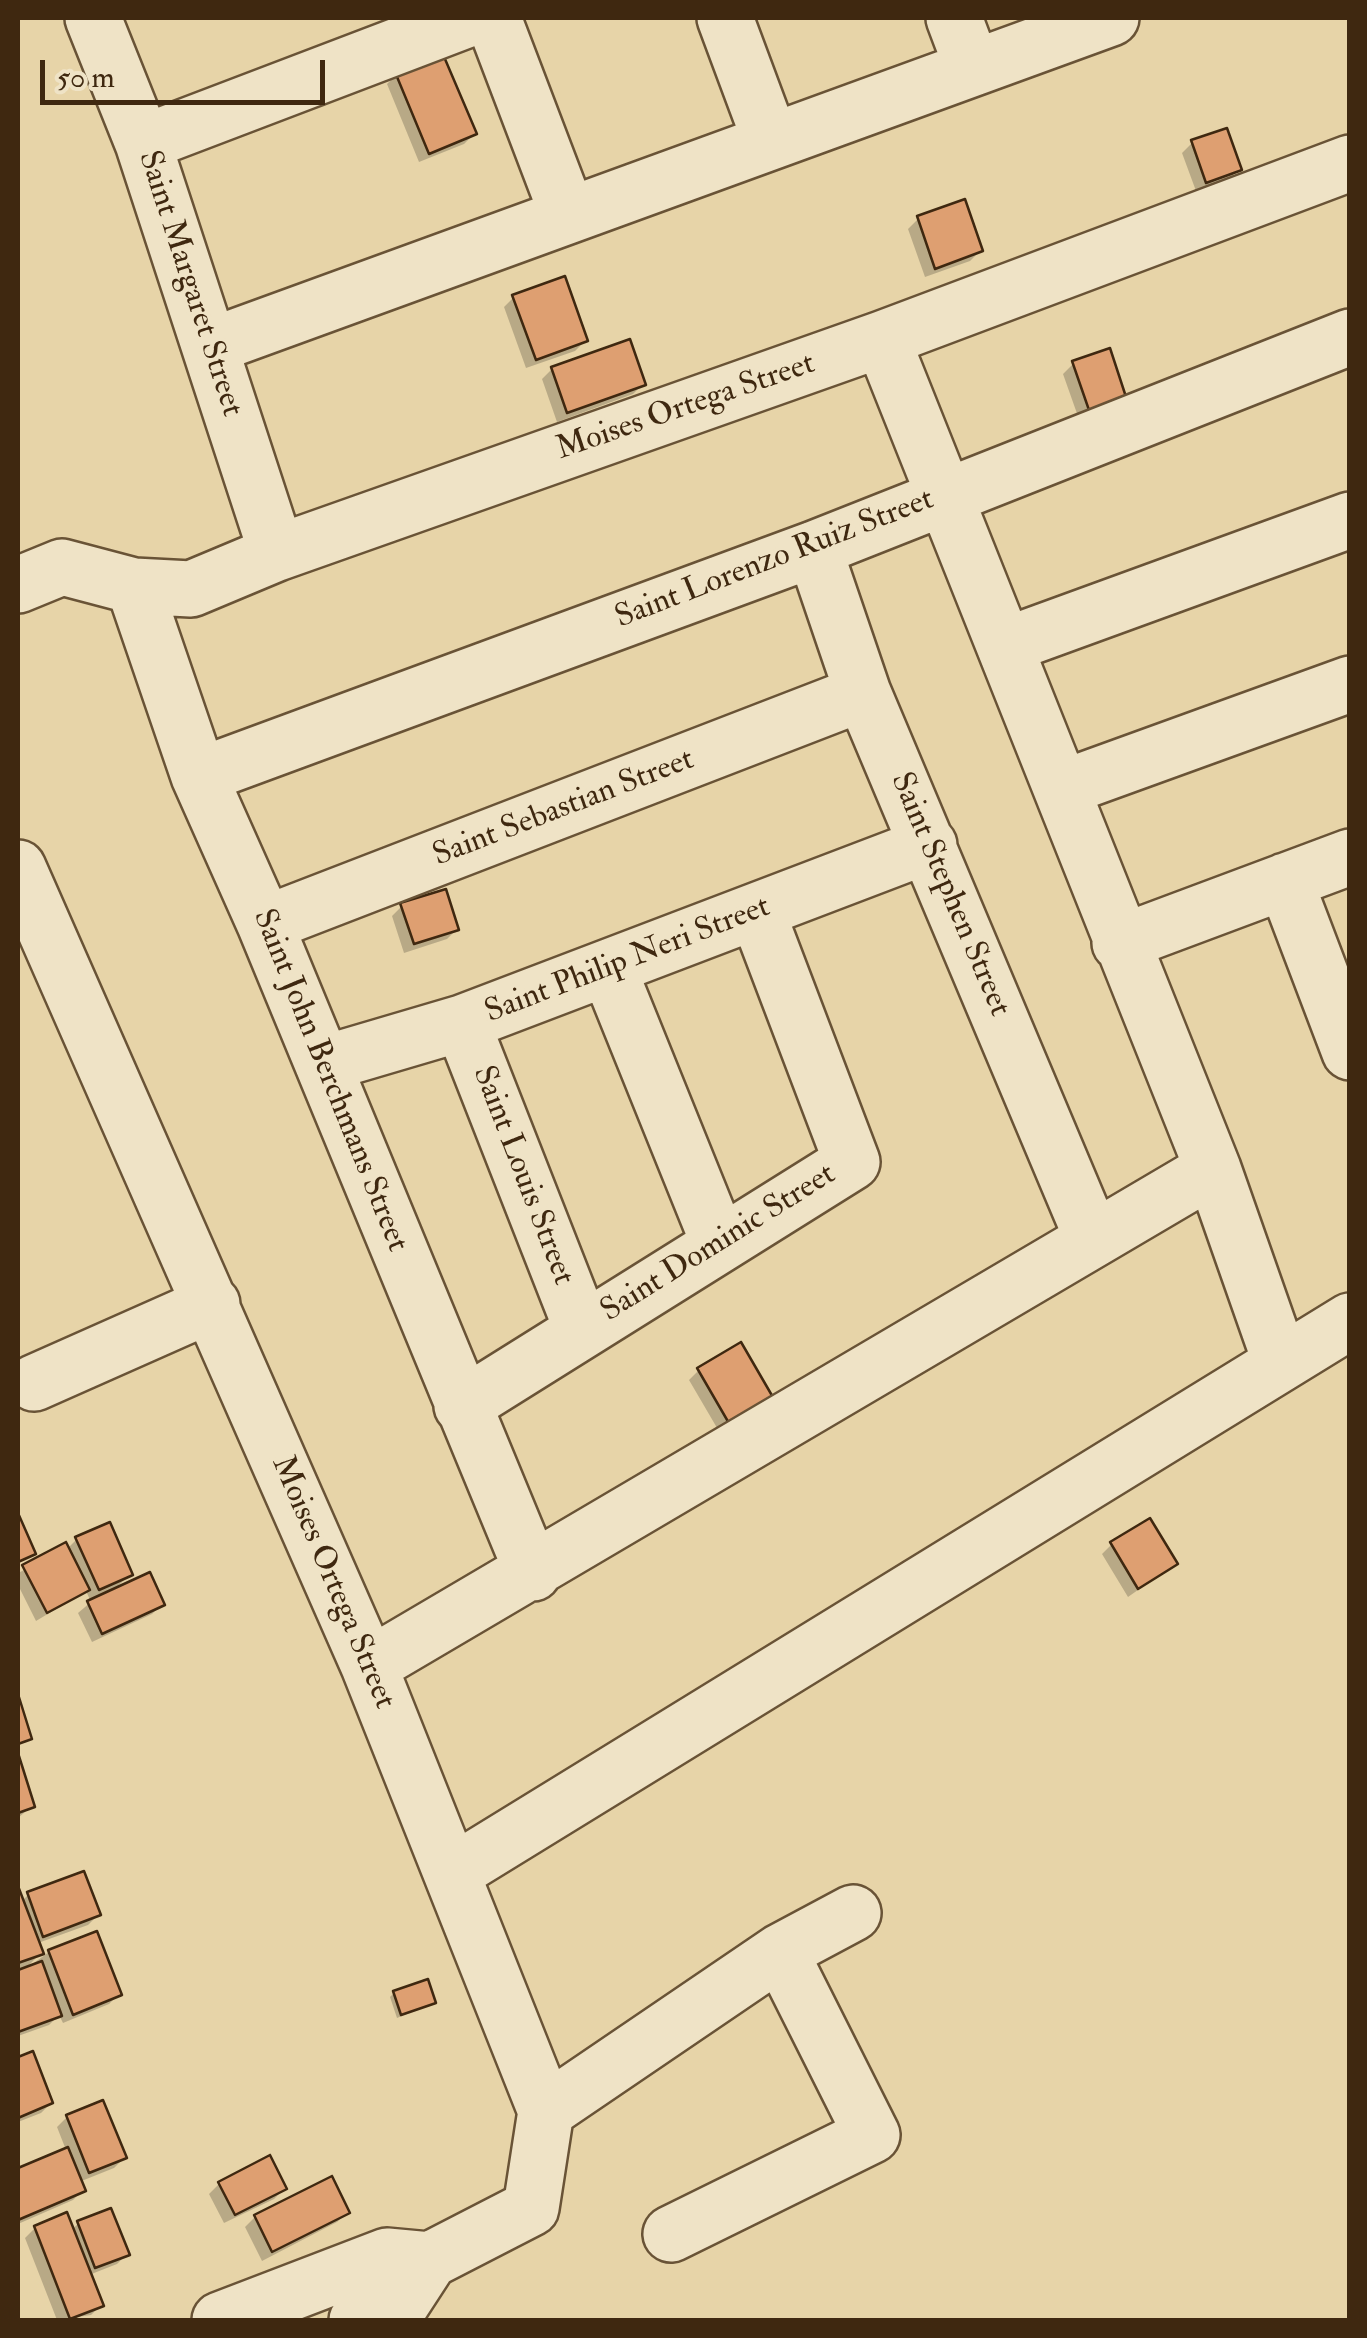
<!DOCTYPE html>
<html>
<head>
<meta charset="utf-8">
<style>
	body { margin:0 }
	#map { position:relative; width:1367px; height:2338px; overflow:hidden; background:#e7d4a8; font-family:"IM FELL Double Pica",serif }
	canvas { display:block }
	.frame { position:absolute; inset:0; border:20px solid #3f2810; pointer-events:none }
	.scale { position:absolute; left:40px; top:60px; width:285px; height:45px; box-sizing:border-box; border:5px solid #3f2810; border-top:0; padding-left:12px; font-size:30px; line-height:35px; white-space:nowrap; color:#3f2810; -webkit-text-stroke:8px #efe3c6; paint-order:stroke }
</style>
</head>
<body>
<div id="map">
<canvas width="1367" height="2338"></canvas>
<div class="frame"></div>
<div class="scale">50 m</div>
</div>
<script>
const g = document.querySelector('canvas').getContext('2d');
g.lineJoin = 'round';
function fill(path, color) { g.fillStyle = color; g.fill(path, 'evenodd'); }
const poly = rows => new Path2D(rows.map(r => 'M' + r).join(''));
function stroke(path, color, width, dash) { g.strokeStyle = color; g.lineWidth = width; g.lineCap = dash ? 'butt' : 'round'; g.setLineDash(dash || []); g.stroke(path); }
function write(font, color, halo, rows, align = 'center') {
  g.font = font + ' "IM FELL Double Pica",serif'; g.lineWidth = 8; g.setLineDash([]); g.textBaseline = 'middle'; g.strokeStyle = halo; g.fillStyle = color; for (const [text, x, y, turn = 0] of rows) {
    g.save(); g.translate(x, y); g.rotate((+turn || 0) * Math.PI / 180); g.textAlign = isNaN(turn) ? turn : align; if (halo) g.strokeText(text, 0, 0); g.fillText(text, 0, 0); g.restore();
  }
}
fill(poly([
	[397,74,474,134,464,144,419,162,387,84],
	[1192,143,1239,169,1229,179,1196,191,1182,153],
	[963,202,980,251,970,261,925,277,908,229,918,219],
	[514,297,585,341,575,351,526,368,504,307],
	[1073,364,1125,399,1080,422,1063,374],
	[552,369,643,384,633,394,557,422,542,379],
	[402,906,457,929,447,939,404,953,392,916],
	[699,1370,771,1399,720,1433,689,1380],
	[77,1539,130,1574,113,1591,162,1604,152,1614,92,1642,78,1613,91,1602,86,1591,36,1621,18,1585,18,1573,66,1550],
	[1112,1544,1175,1564,1128,1597,1102,1554],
	[18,1761,32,1806,18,1818],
	[18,1889,22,1901,28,1895,98,1915,88,1925,38,1943,41,1953,24,1970,49,1952,119,1994,109,2004,63,2023,59,2015,49,2025,18,2036],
	[394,1993,433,2003,397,2018,390,1997],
	[32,2054,51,2103,41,2113,18,2122,18,2060],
	[67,2117,124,2158,114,2168,79,2182,83,2190,73,2200,18,2224,18,2170,66,2150,57,2127],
	[219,2184,284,2189,274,2199,224,2223,209,2194],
	[347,2213,337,2222,262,2261,245,2227,255,2217],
	[78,2224,127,2254,117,2264,89,2275,101,2305,91,2315,57,2320,25,2238,35,2228,71,2230]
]), '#0003');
const building = poly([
	[442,52,477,134,429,154,395,72,442,52],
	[1227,128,1242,170,1206,183,1191,140,1227,128],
	[965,199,983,251,935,269,917,216,965,199],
	[565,276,588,341,536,360,512,295,565,276],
	[630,339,646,385,567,413,551,367,630,339],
	[1110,348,1127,400,1090,413,1072,361,1110,348],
	[446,889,459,930,414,944,400,903,446,889],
	[741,1342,774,1399,730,1425,697,1368,741,1342],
	[18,1513,36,1554,18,1562,18,1513],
	[1150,1518,1178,1564,1138,1589,1110,1542,1150,1518],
	[110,1522,133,1575,99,1590,75,1537,110,1522],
	[66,1542,90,1590,47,1613,22,1565,66,1542],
	[150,1572,165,1605,102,1634,87,1601,150,1572],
	[18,1694,32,1739,18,1744,18,1694],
	[18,1753,35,1807,18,1813,18,1753],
	[84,1871,101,1915,43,1937,27,1892,84,1871],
	[18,1886,44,1954,18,1963,18,1886],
	[97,1931,122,1995,73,2015,48,1950,97,1931],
	[42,1961,62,2016,18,2032,18,1970,42,1961],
	[428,1979,436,2003,401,2015,393,1991,428,1979],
	[33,2051,53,2103,18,2118,18,2057,33,2051],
	[103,2100,127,2158,89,2173,66,2115,103,2100],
	[68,2147,86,2191,18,2220,18,2168,68,2147],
	[270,2155,287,2189,235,2215,218,2182,270,2155],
	[332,2176,350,2213,272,2252,254,2215,332,2176],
	[111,2208,130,2255,95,2268,77,2221,111,2208],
	[67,2212,104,2306,70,2319,34,2226,67,2212]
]);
fill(building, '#de9f71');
stroke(building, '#3f2810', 2.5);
const minor = poly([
	[93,18,143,143,277,553],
	[493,18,568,215],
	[725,18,770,139],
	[954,18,972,66],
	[143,143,471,18],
	[882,339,1213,1169,1280,1360],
	[211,346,1111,18],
	[814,549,863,693,1092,1237],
	[18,585,62,567,134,586,191,589,277,553,882,339,1350,163],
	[134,586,199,776,265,924,533,1573],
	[1007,645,1350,520],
	[199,776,814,549,1350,337],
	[1063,788,1350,684],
	[18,868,369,1666,546,2111,531,2208,430,2260,402,2303,357,2320],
	[1285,881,1350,1052],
	[265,924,863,693],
	[1120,943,1350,857],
	[608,968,719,1243],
	[462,1023,582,1329],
	[323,1064,462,1023,929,845],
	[34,1383,212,1304],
	[462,1406,852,1162,757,912],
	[369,1666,1213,1169],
	[452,1873,1350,1321],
	[546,2111,780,1952,853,1913],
	[671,2234,872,2135,780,1952],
	[220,2320,387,2256,430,2260]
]);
stroke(minor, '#695336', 60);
stroke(minor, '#efe3c6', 55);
write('32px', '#3f2810', '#efe3c6', [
	["Saint Margaret Street",189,284,72],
	["Moises Ortega Street",686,408,-19],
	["Saint Lorenzo Ruiz Street",775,560,-21],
	["Saint Sebastian Street",564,809,-21],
	["Saint Stephen Street",949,895,67],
	["Saint Philip Neri Street",628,961,-21],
	["Saint John Berchmans Street",329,1081,68],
	["Saint Louis Street",522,1176,69],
	["Saint Dominic Street",719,1244,-32],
	["Moises Ortega Street",332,1583,67]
]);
</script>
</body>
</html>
